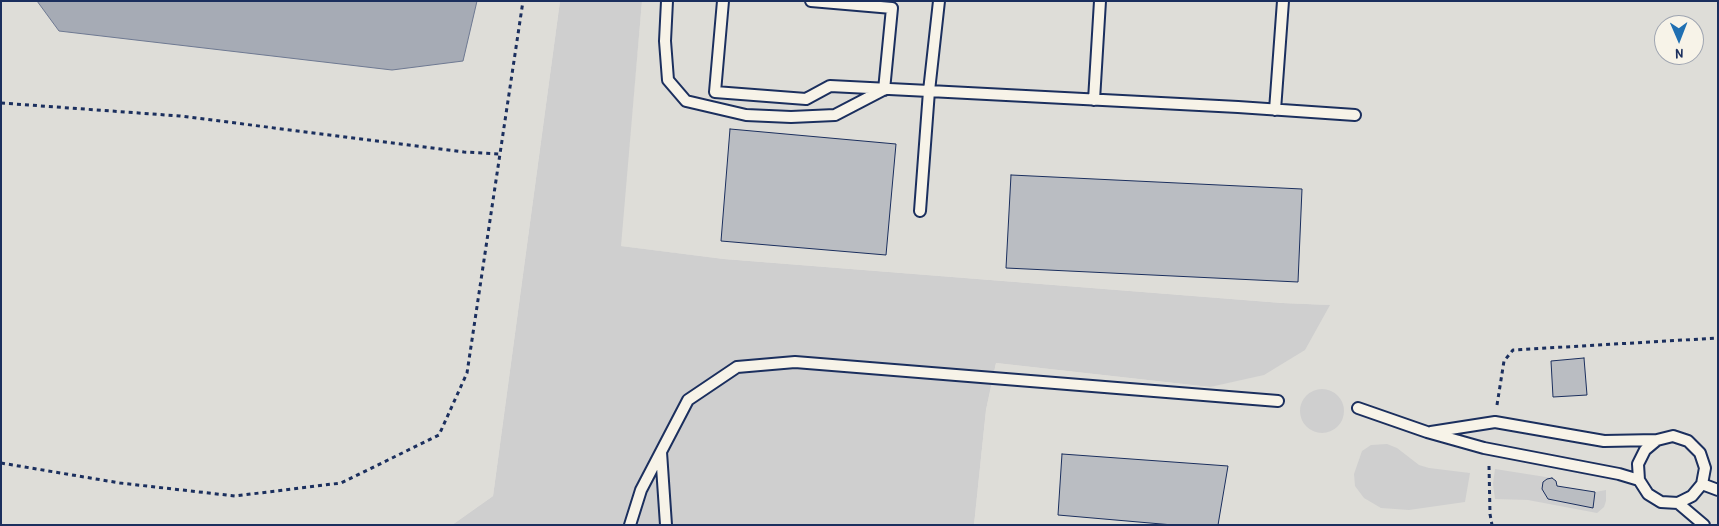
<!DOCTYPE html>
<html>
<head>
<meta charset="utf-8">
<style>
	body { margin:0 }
	#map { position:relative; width:1719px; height:526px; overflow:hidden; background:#eeebe2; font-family:"Patrick Hand",sans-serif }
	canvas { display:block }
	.frame { position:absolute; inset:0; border:2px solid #1b2f5e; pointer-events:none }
	.north { position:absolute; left:1654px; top:15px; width:50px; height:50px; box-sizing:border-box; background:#f7f3e8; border:1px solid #9fa5b1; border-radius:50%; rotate:179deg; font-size:14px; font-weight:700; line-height:20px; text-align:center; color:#1b2f5e }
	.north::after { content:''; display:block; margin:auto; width:18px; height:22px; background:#1f6fb2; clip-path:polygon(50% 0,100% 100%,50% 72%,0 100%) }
</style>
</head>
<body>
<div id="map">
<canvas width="1719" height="526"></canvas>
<div class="frame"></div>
<div class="north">N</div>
</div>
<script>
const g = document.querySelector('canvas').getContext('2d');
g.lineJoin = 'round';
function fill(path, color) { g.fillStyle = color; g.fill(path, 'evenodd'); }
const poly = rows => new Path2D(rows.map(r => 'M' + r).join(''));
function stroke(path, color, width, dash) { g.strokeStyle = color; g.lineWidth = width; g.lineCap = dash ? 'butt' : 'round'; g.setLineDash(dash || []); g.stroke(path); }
fill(poly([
	[1,1,560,1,493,496,452,525,1,525],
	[642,1,1718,1,1718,525,974,525,986,410,996,363,1210,387,1329,305,1282,303,724,259,620,246],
	[1664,25,1694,25,1694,55,1664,55]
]), '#deddd8');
fill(poly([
	[560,1,642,1,621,246,724,259,1282,303,1330,305,1305,350,1264,375,1210,387,996,363,986,410,974,525,452,525,493,496],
	'1300 411a22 22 0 1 1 44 0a22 22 0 1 1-44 0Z',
	[1387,444,1397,448,1419,465,1429,468,1470,473,1465,502,1409,510,1381,508,1364,498,1355,486,1354,474,1362,451,1371,445],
	[1495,469,1552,478,1547,479,1543,482,1542,489,1548,499,1592,508,1595,492,1606,490,1606,501,1604,507,1597,513,1528,500,1495,499,1493,484]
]), '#cfcfcf');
const water = poly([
	[37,1,477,1,463,61,392,70,59,31,37,1]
]);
fill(water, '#a6abb5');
stroke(water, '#6e7992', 1);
const building = poly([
	[730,129,896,144,886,255,721,241,730,129],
	[1011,175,1302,189,1298,282,1006,268,1011,175],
	[1584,358,1587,395,1553,397,1551,361,1584,358],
	[1062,454,1228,466,1218,525,1173,525,1058,515,1062,454],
	[1552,478,1556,481,1557,486,1595,492,1593,508,1548,499,1542,489,1543,482,1547,479,1552,478]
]);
fill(building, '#babdc2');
stroke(building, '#1b2f5e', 1);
const service = poly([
	[667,1,665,41,668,80,686,101,746,115,791,117,835,115,883,90],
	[723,1,715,92,806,99,830,86,929,91,939,1],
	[811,1,892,8,884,90],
	[1094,100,1100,1],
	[1275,110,1283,1],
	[920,211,929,91,1238,107,1355,115],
	[1358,408,1427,432,1484,448,1619,474,1639,480,1648,494,1661,502,1678,503,1692,496,1702,484,1705,468,1700,453,1688,441,1673,436,1657,440,1645,450,1638,464,1639,480],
	[1431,432,1495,422,1604,441,1657,440],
	[661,452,666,525],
	[1702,484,1718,490],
	[1678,503,1704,525],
	[630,525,641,490,688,400,737,367,795,362,1278,401]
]);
stroke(service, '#1b2f5e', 14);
stroke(poly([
	[1,103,180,116,464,152,499,154],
	[1497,405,1504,361,1513,350,1718,338],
	[1,463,120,483,235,496,341,483,439,435,467,373,523,1],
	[1489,466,1490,514,1492,525]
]), '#1b2f5e', 3, [4, 4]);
stroke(service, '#f7f3e8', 10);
</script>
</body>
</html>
